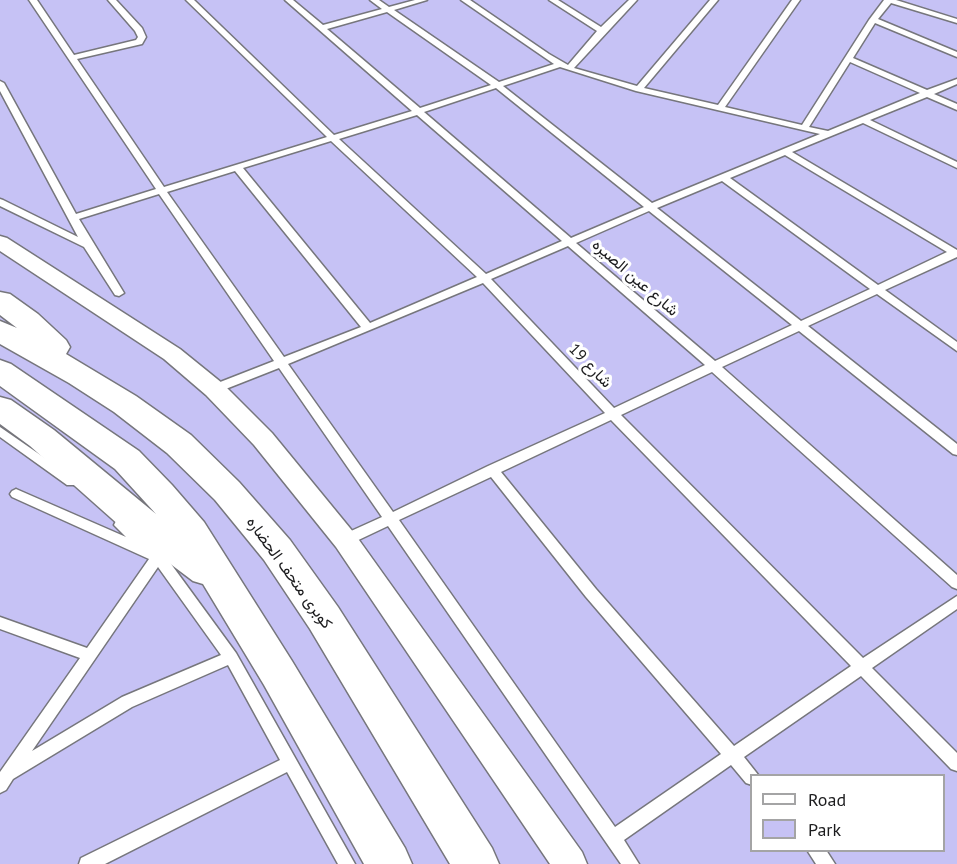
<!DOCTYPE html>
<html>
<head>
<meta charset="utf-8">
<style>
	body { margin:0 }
	#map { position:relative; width:957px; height:864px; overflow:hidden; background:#f3f3fa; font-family:"PT Sans",sans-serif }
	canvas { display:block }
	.legend { position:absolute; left:750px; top:774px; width:195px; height:78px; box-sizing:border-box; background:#fff; border:2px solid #a4a4a5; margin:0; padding:8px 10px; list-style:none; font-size:18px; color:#1c1c1e }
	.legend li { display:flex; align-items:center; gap:12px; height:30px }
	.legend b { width:30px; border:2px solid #a4a4a5 }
</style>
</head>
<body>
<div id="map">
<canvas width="957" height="864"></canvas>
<ul class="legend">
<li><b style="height:8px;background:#fff"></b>Road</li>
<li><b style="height:16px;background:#c6c2f5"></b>Park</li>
</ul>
</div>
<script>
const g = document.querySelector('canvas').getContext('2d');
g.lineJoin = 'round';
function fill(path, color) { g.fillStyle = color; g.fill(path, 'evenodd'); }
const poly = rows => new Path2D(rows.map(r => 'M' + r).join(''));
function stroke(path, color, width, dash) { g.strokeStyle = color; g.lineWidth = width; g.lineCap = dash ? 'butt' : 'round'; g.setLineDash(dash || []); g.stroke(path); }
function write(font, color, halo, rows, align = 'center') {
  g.font = font + ' "PT Sans",Vazirmatn,sans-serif'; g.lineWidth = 6; g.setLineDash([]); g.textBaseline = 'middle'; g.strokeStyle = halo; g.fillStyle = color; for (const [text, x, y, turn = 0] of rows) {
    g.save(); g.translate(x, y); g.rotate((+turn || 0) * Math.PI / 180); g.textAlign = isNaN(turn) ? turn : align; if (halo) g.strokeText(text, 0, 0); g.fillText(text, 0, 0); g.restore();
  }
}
fill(poly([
	[0,0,957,0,957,864,0,864],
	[752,776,944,776,944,850,752,850]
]), '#c6c2f5');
const lane = poly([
	[29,0,37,0,74,55,136,40,138,37,135,31,108,0,116,0,142,28,146,37,142,44,77,59,164,187,327,137,186,0,194,0,334,135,412,111,285,0,293,0,323,25,382,9,370,0,379,0,389,7,415,0,427,0,394,10,499,82,554,64,461,0,470,0,549,54,568,65,597,31,549,0,558,0,601,27,629,0,637,0,574,68,637,86,710,0,718,0,644,88,718,105,792,0,800,0,725,107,802,125,869,20,884,0,896,0,957,19,957,23,891,3,878,19,957,52,957,57,875,23,853,58,927,90,957,79,957,84,934,94,957,104,957,110,927,97,870,120,957,162,957,168,863,123,792,152,957,250,957,257,885,290,957,342,957,351,877,294,808,326,957,444,957,455,953,454,799,331,722,367,957,575,957,589,952,587,712,372,621,415,863,658,957,596,957,609,872,668,957,753,957,771,951,769,861,676,744,757,759,776,752,776,752,785,746,783,731,765,624,840,639,864,621,864,388,526,350,544,345,545,340,544,338,540,340,536,382,517,279,368,218,392,210,392,208,389,210,386,274,361,159,194,79,219,124,293,119,296,115,295,84,247,0,206,0,199,3,200,78,237,0,91,0,81,4,83,76,214,156,189,29,0],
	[387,12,491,85,420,108,327,29,387,12],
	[850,62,920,93,828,131,809,127,850,62],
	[560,67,636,91,820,134,652,203,503,86,560,67],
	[496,88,644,207,571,238,424,112,496,88],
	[417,115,562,241,486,274,339,139,417,115],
	[331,141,477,277,370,323,243,168,331,141],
	[785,155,947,252,878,285,730,178,785,155],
	[235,171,361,327,284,357,167,192,235,171],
	[722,181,870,289,801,321,657,208,722,181],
	[649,211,792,325,715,361,576,243,649,211],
	[568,246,705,365,614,408,491,279,568,246],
	[483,283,605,413,488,466,393,512,288,364,483,283],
	[611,420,851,666,734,746,596,589,501,472,611,420],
	[491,477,586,597,721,754,615,827,399,520,491,477],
	[0,427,75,479,77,482,75,485,67,485,0,437,0,427],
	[16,489,126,537,114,525,116,521,126,521,163,553,236,653,355,864,338,864,287,772,105,864,79,864,81,858,280,760,228,665,132,707,13,779,6,790,0,793,0,772,80,658,0,629,0,617,87,648,149,559,12,497,10,494,12,491,16,489],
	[158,567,221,655,122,697,32,751,158,567],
	[807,850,826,850,835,864,816,864,807,850]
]);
const street = poly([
	[0,236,7,238,180,349,222,383,272,433,354,533,582,852,587,864,550,864,336,547,254,445,206,395,164,359,0,251,0,236]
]);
const highway = poly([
	[0,292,10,294,38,314,66,340,70,347,66,354,136,396,191,435,239,482,290,540,338,607,492,848,499,864,450,864,310,629,264,560,215,500,167,453,114,412,69,383,0,344,0,321,17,328,0,315,0,292],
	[0,360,11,364,139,451,172,485,204,522,292,661,405,848,412,864,364,864,264,685,203,584,193,581,120,526,30,446,0,424,0,397,11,400,54,430,156,514,115,469,0,386,0,360]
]);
stroke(lane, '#76767c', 3);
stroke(street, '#76767c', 3);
stroke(highway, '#76767c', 3);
fill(lane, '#fff');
fill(street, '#fff');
fill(highway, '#fff');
write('16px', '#1c1c1e', '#fff', [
	["شارع عين الصيره",635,278,41],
	["شارع 19",590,366,46],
	["كوبرى متحف الحضاره",289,573,54]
]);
</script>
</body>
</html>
